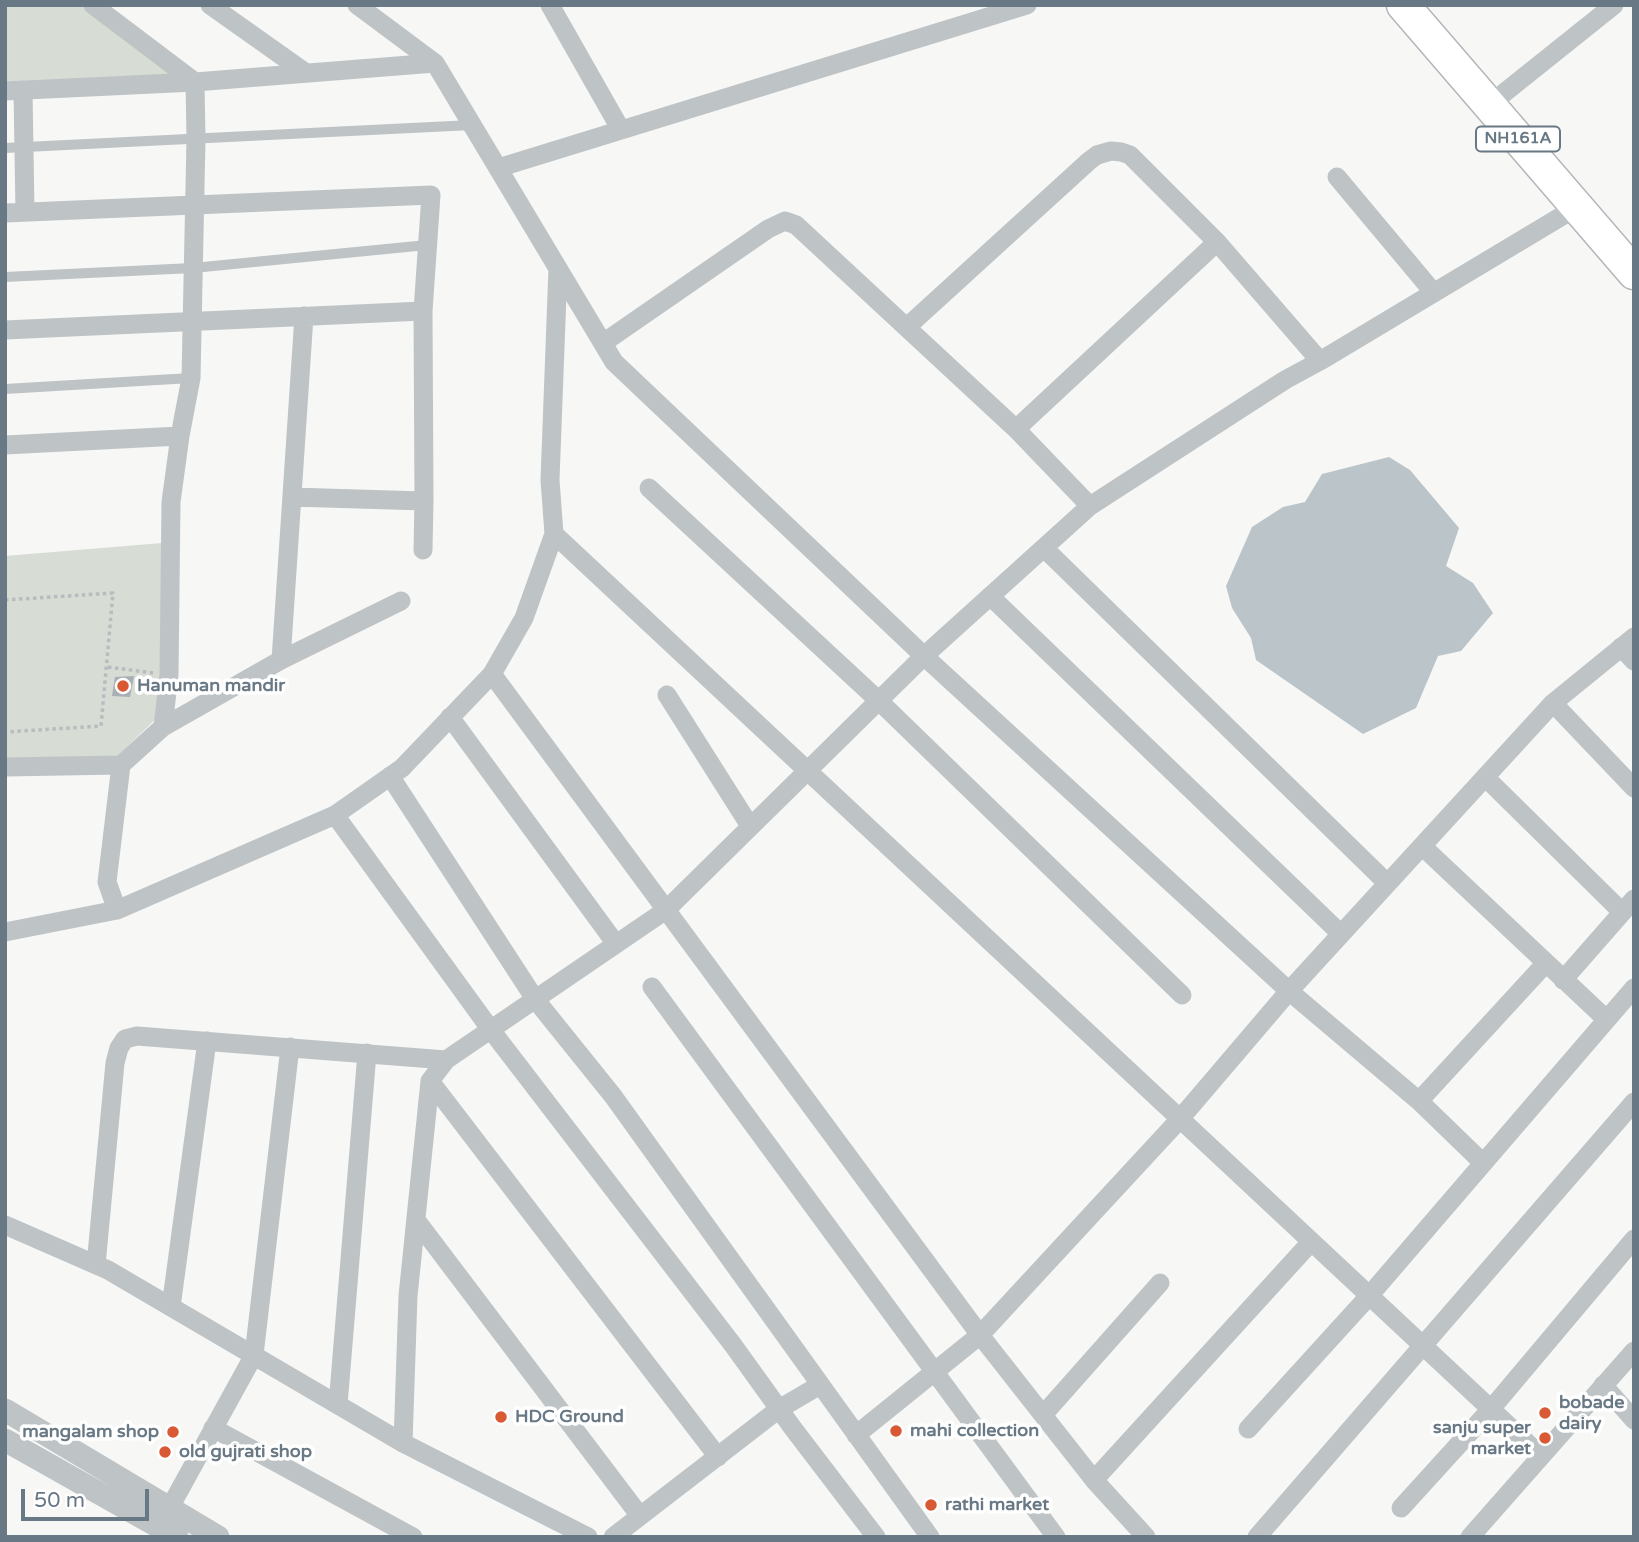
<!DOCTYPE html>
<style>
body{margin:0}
#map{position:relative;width:1639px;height:1542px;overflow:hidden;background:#f7f7f5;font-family:"Varela Round",sans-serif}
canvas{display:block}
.frame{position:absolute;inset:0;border:7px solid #687884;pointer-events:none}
.scale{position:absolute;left:21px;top:1489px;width:128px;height:32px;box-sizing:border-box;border:4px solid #687884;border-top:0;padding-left:9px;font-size:21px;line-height:24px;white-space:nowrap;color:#687884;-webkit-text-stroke:5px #fff;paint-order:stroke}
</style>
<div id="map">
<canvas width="1639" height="1542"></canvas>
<div class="frame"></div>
<div class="scale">50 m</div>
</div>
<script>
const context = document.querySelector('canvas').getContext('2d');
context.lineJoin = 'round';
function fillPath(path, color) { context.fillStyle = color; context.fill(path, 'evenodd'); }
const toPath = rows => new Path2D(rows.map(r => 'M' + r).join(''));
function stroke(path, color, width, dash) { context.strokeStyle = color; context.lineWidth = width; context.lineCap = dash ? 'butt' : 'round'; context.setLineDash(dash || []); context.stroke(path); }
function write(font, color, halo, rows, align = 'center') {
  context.font = font + ' "Varela Round",sans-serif'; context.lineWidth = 7; context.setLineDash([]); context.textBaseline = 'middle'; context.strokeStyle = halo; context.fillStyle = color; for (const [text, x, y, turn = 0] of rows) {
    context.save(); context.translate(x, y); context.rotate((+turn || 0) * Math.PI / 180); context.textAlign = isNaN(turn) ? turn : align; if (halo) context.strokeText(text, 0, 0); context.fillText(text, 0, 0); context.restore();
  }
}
fillPath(toPath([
 [5,5,82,5,168,71,174,79,5,85],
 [162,543,165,710,107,766,5,772,5,556]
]), '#d7dcd4');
fillPath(toPath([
 [1389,457,1410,470,1459,528,1446,566,1473,583,1493,613,1461,651,1438,656,1416,708,1363,734,1256,660,1251,638,1232,608,1226,586,1252,527,1283,507,1305,502,1322,474]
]), '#bac4c9');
fillPath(toPath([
 [134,676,130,697,112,696,115,677]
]), '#a8b0b5');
const trunk = toPath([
 [1403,5,1634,273]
]);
stroke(trunk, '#b2b6b9', 35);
stroke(toPath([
 [5,600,113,593,101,726,5,732],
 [108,667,153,673]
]), '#b9bcbe', 3.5, [3.5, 3.5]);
stroke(toPath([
 [5,148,472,125],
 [5,277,193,268,427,245],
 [5,389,191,378]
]), '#bec3c6', 10);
stroke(toPath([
 [93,5,195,82,196,139,191,378,180,436,171,502,169,675,163,727,121,765,107,882,117,910],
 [210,5,306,73],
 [357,5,435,63,614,362,924,656,1289,991,1419,1101,1482,1162],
 [550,5,621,130],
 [23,90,25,212],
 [5,91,195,82,435,63],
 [1489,105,1614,5],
 [498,168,1027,5],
 [1337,177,1434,293],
 [5,213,431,195,423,311,424,501,292,497],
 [908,326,1089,161,1097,155,1111,151,1121,152,1130,155,1217,242,1320,361],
 [5,330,423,311],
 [603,343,768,229,785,221,796,225,1016,429,1090,506],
 [1016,429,1217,242],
 [5,445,180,436],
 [649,488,878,700,1182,995],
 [554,534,1540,1455],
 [1044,548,1387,883],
 [423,550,424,501],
 [990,596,1341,934],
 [1621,647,1634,661],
 [281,660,304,316],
 [492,674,980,1335,1094,1480,1146,1537],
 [667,695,750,826],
 [1553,703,1634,788],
 [450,717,616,944],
 [163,727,281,660,401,601],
 [5,767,121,765],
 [390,776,535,999,613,1096,930,1537],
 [1485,777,1622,912],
 [335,815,491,1030,733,1345,792,1427,876,1537],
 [1422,846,1606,1019],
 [5,932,117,910,335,815,402,768,492,674,524,618,554,534,550,480,558,268],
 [1563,980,1634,899],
 [652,987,1056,1537],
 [430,1081,718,1457],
 [1419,1101,1545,964],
 [416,1220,640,1516],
 [5,1225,108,1270,403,1443,588,1537],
 [96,1265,115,1063,119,1048,125,1039,137,1036,446,1060],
 [171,1307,207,1041],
 [1603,1385,1634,1420],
 [338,1405,367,1053],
 [1043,1415,1160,1283],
 [213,1428,413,1537],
 [1248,1429,1369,1296,1634,988],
 [856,1435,980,1335,1179,1120,1289,991,1553,703,1634,637],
 [403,1443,408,1296,430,1081,446,1060,666,910,924,656,1090,506,1285,380,1320,361,1577,207],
 [1094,1480,1311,1242],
 [1401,1508,1491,1409,1634,1239],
 [163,1520,254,1355,290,1047],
 [613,1537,779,1409,820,1385],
 [1257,1537,1634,1102],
 [1470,1537,1634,1351]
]), '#bec3c6', 19);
stroke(toPath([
 [5,1410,218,1537],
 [5,1440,177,1537]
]), '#bec3c6', 23);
stroke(trunk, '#fff', 32);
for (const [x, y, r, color] of [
 [123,686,7,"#d95934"],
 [1545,1413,7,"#d95934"],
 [501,1417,7,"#d95934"],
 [896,1431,7,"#d95934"],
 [173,1432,7,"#d95934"],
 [1545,1438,7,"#d95934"],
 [165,1452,7,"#d95934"],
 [931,1505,7,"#d95934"]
]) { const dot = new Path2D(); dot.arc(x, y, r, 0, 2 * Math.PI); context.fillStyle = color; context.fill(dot); stroke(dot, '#fff', 2.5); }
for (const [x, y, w] of [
 [1518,139,84]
]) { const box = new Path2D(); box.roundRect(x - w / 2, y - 12.5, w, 25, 5); context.fillStyle = '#fff'; context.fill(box); stroke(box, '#687884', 2); }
write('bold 16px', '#687884', null, [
 ["NH161A",1518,139]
]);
write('bold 18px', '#687884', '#fff', [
 ["Hanuman mandir",137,686],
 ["bobade",1559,1403],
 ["dairy",1559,1424],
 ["HDC Ground",515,1417],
 ["sanju super",1531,1428,"right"],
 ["market",1531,1449,"right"],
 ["mahi collection",910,1431],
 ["mangalam shop",159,1432,"right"],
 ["old gujrati shop",179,1452],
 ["rathi market",945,1505]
], 'left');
</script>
